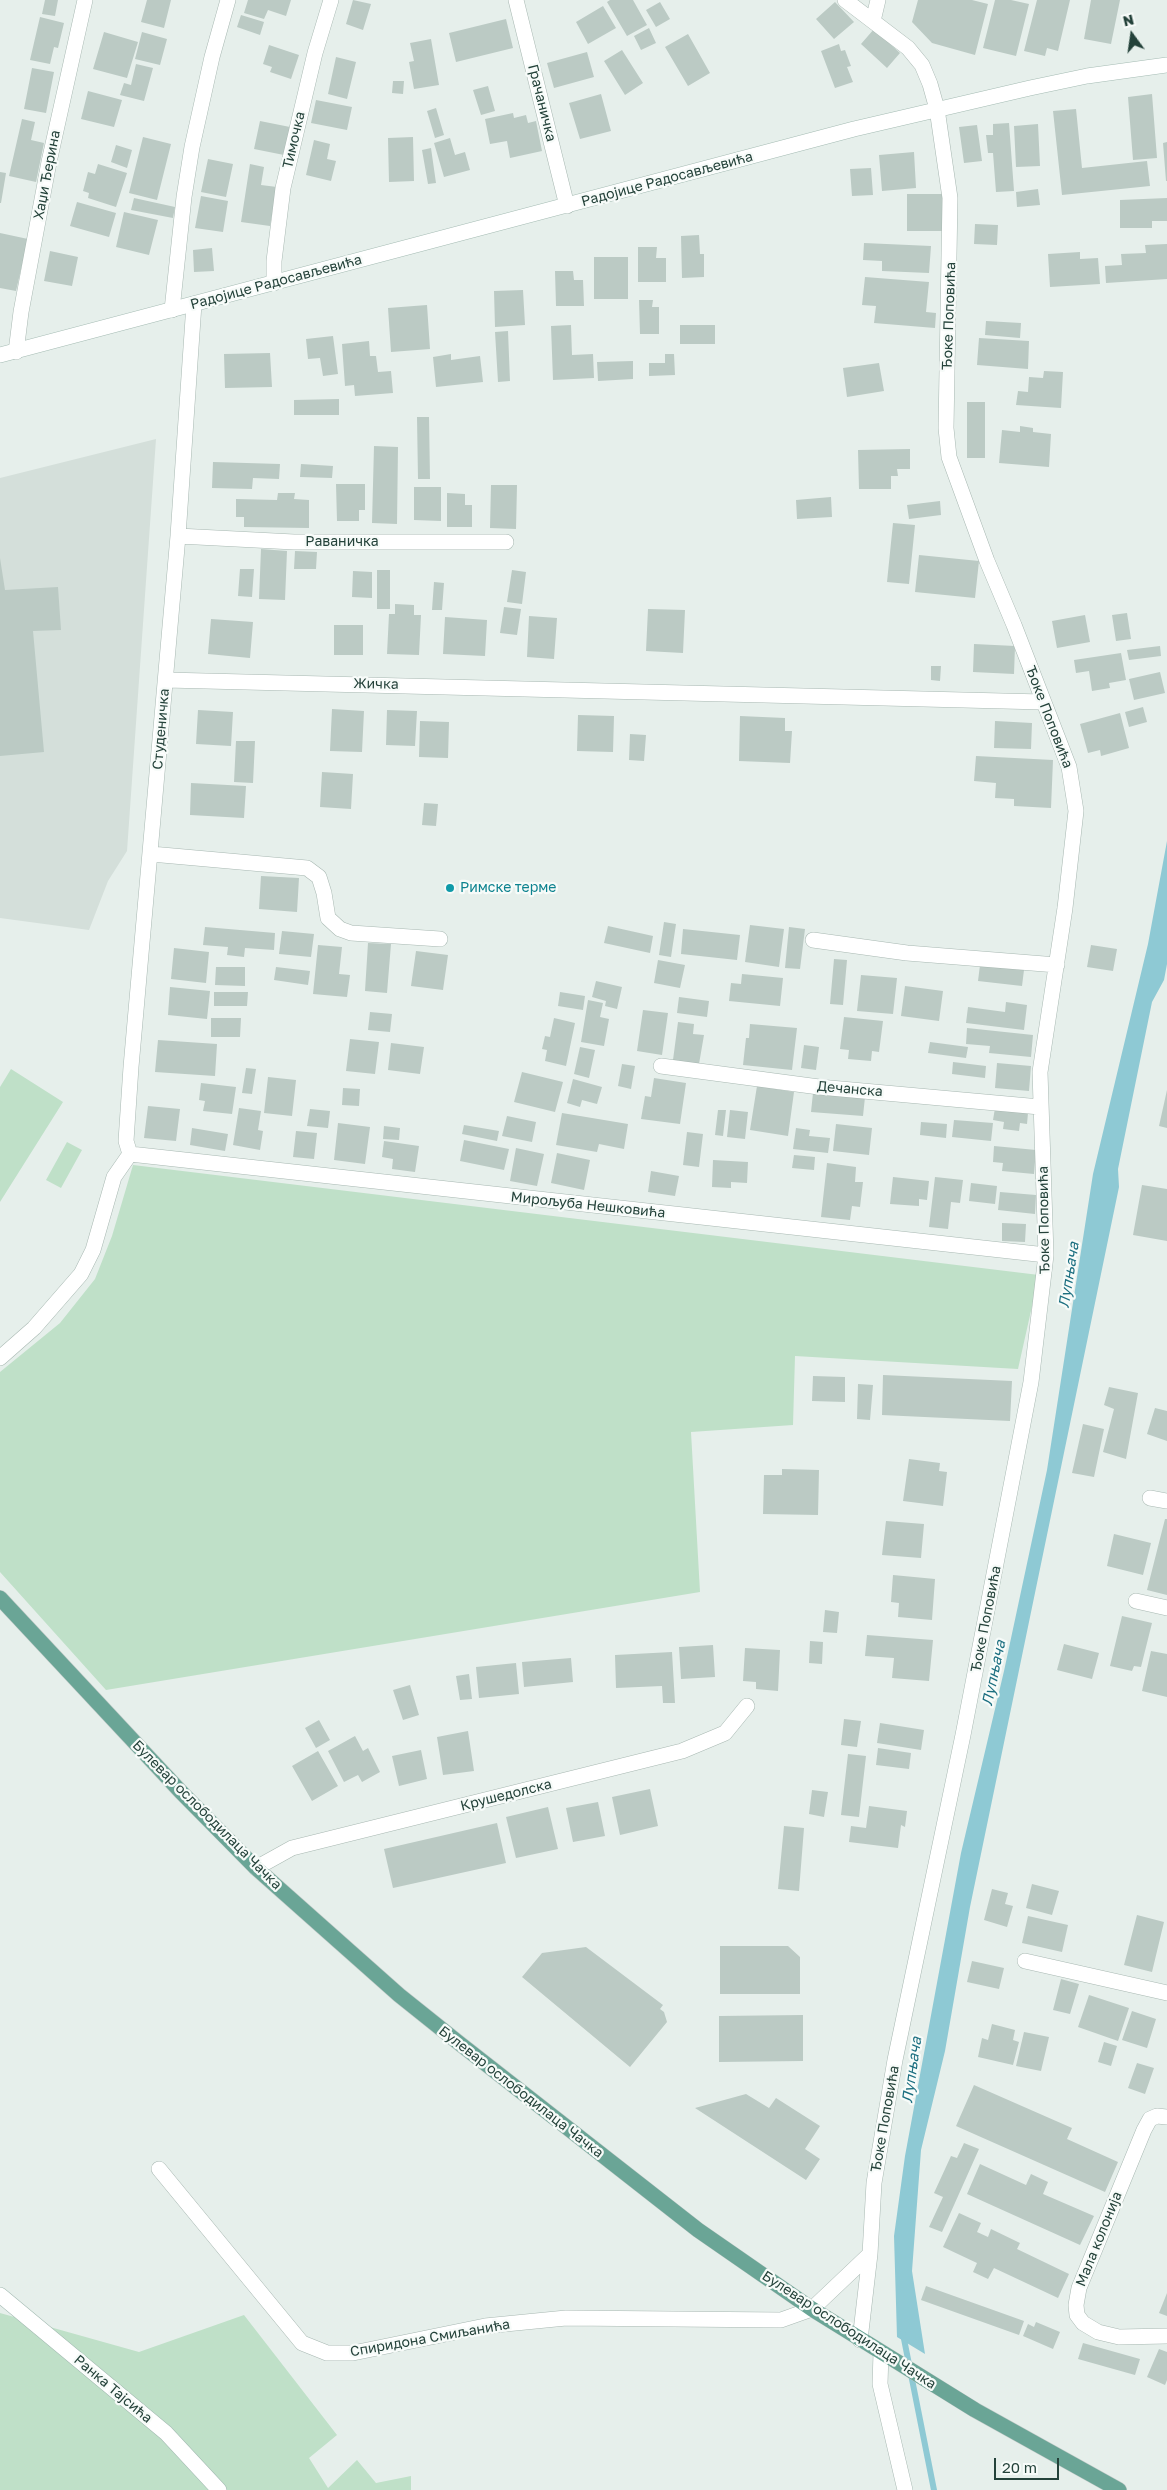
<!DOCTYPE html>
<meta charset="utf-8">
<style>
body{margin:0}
#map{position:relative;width:1167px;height:2490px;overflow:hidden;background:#e6efeb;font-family:"Golos Text",sans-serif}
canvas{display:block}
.north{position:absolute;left:1107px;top:10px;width:50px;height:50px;-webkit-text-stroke:4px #f7fbf9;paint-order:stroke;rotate:346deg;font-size:14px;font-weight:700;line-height:20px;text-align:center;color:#24423a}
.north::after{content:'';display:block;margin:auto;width:18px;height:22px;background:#24423a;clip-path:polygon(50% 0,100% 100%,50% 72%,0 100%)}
.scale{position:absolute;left:994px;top:2458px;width:65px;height:22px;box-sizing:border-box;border:2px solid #24423a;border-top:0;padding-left:6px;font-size:15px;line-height:18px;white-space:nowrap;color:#24423a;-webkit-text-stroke:4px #f7fbf9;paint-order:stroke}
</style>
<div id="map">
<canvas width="1167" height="2490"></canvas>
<div class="north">N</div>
<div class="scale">20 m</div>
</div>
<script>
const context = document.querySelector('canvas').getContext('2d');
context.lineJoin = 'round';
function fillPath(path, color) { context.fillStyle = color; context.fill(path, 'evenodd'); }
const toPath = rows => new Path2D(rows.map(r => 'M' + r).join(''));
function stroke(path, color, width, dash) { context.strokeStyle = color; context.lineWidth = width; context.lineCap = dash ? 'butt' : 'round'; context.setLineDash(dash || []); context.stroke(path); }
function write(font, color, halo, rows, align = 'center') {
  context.font = font + ' "Golos Text",sans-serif'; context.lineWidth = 4.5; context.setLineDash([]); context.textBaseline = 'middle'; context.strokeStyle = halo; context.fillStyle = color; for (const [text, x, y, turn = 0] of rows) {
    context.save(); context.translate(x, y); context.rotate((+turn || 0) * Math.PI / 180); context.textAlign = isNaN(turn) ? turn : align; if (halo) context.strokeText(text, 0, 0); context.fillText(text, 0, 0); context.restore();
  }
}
fillPath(toPath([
 [156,439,127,851,108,881,89,930,0,918,0,478]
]), '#d4dfda');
fillPath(toPath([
 [11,1069,63,1102,0,1202,0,1087],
 [67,1142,82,1150,61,1188,46,1180],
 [133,1165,1039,1275,1018,1369,795,1356,793,1425,691,1432,700,1592,106,1690,0,1572,0,1372,60,1323,95,1279,112,1236],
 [0,2313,139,2352,244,2315,337,2435,309,2458,328,2488,357,2460,376,2483,411,2476,411,2490,0,2490]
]), '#bfe0c8');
fillPath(toPath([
 [1167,841,1167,964,1164,980,1152,1002,1118,1169,1119,1187,970,1907,945,2051,921,2150,912,2271,925,2354,897,2337,894,2236,905,2156,961,1853,1004,1671,1047,1470,1093,1174,1148,944]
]), '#8ec9d4');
stroke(toPath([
 [903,2334,934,2490]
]), '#8ec9d4', 6);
fillPath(toPath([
 [45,0,58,0,55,16,42,14],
 [147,0,171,0,164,28,141,22],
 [248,0,291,0,286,16,268,10,264,19,244,13],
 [353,0,371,4,363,30,346,24],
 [610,0,633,0,647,25,627,36,607,2],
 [918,0,972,0,988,4,975,55,932,43,912,22],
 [995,0,1011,0,1029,4,1016,56,983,48],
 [1037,0,1070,0,1058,51,1047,48,1045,56,1024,51],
 [1091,0,1120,0,1111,44,1084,39],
 [660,2,670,19,656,27,646,10],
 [835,2,854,22,834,39,816,19],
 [603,6,616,28,588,44,576,22],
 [241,15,264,22,260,35,237,27],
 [40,17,64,23,58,48,54,47,50,64,30,60],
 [506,19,513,48,456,62,449,33],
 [649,28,656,43,641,50,634,36],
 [874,29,900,53,887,68,861,44],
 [104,32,138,42,127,78,93,69],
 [142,32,167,39,160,65,135,59],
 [688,34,710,73,688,86,665,47],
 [431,39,439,85,414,89,409,62,414,61,410,43],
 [839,44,841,51,845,50,851,66,847,67,853,82,835,88,821,51],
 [269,45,299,55,291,79,270,72,272,67,263,64],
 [622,50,643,83,625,95,604,61],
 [587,52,594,77,554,88,547,63],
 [336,57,356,62,347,99,328,94],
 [136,64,153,68,144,101,120,95,124,83,131,85],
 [32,68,54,72,46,113,24,109],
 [393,81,404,81,403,94,392,93],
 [488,86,495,111,481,115,473,90],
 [88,91,122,100,114,127,81,119],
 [601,94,611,131,580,139,569,103],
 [1152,94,1157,158,1133,160,1128,97],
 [316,100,352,107,347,130,311,123],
 [436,108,444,135,435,138,427,111],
 [1076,109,1082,168,1147,161,1150,186,1062,195,1053,111],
 [513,113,514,118,526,115,528,123,536,121,542,151,510,158,507,141,490,144,485,119],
 [22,119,35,122,31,140,44,143,36,182,9,176],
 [260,121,290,127,284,155,254,149],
 [1009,123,1014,191,996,192,993,153,988,153,986,135,993,135,993,124],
 [1038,124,1040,166,1016,167,1014,126],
 [977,125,982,161,964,163,959,127],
 [143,137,171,144,157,200,129,193],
 [413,137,414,181,389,182,388,138],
 [450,138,455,155,465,152,470,170,444,177,434,143],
 [314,140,330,144,327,159,336,161,331,181,306,175],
 [1167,142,1167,181,1166,181,1163,143],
 [116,145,132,150,127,168,111,162],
 [431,148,436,183,428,184,422,150],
 [914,152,916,188,882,191,879,155],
 [208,159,233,164,226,197,201,192],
 [98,164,127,173,116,207,88,198,89,193,83,191,88,172,95,174],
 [250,164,264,167,261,185,277,187,270,226,241,222],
 [871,168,873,195,852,196,850,169],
 [0,172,6,173,1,203,0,203],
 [1038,189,1040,205,1017,207,1016,192],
 [907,194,943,194,943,231,907,231],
 [201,196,228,201,223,232,195,228],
 [134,198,175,207,173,218,131,210],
 [1167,198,1167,221,1152,221,1152,228,1120,228,1120,200],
 [77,202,116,213,109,237,70,226],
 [124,212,158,220,149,255,116,247],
 [975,224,998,225,997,245,974,244],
 [0,233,28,239,16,291,0,288],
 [699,235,700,254,704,254,704,277,682,278,681,236],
 [864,243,931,246,929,273,882,271,882,261,863,260],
 [1167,244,1167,279,1106,283,1105,266,1122,265,1121,254,1146,253,1145,245],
 [638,247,657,247,656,258,666,258,666,282,638,282],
 [212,248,214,271,194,272,193,250],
 [50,251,78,257,72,286,44,281],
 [1080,252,1080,259,1098,258,1100,284,1050,287,1048,254],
 [594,257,628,257,628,299,594,299],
 [555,271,573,271,574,280,583,280,584,306,556,306],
 [865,277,929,282,926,312,936,313,935,328,874,323,876,306,862,305],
 [523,290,525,325,495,327,494,291],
 [639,300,653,300,652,307,659,307,659,334,640,334],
 [427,305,430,349,391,352,388,308],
 [986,321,1021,323,1020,338,985,335],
 [571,325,572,355,593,354,594,378,553,380,551,326],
 [680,325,715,325,715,344,680,344],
 [508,331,510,381,498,382,495,332],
 [333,336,338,374,323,376,320,358,308,359,306,339],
 [979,338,1029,341,1028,369,977,365],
 [369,341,370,356,376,356,378,372,391,371,393,393,355,396,354,385,345,386,342,344],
 [270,353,272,387,225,388,224,354],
 [451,354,451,360,480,356,483,382,436,387,433,357],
 [665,354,674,354,675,375,649,376,649,363,665,363],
 [633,361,633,379,598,381,597,362],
 [879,363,884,391,847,397,843,368],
 [1044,371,1063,372,1061,408,1016,405,1018,391,1028,392,1029,377,1043,378],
 [339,399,339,415,294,415,294,400],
 [967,402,985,402,985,458,967,458],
 [417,417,429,417,430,479,418,479],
 [1020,426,1033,428,1033,432,1051,434,1049,467,999,463,1002,430,1020,432],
 [374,446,398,447,397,524,372,523],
 [910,449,910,469,897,469,898,476,891,476,891,489,859,489,858,450],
 [213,462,280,464,279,479,253,478,252,489,212,488],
 [301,464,333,466,332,478,300,477],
 [336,484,365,484,365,510,359,510,359,521,337,521],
 [491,485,517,485,516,529,490,528],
 [414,487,441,487,441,521,414,520],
 [278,493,295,493,294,499,309,500,309,528,244,527,244,517,236,517,236,499,277,500],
 [447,493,465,494,465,505,472,505,472,527,447,527],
 [831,497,832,517,797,519,796,500],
 [940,501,941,515,909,519,907,505],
 [893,523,915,525,909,584,887,582],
 [261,549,287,551,285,600,259,599],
 [295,551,317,552,316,569,294,569],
 [919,555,979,561,975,598,915,592],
 [0,558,5,590,58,587,61,630,33,631,44,752,0,756],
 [240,569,254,569,252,597,238,596],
 [377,570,390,570,390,609,377,609],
 [512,570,526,572,522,604,507,602],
 [353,571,372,572,372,598,352,597],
 [434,582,444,583,442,610,432,610],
 [395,604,414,605,414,615,421,615,419,655,387,654,389,614,395,614],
 [504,607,521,609,517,635,500,633],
 [648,609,685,610,683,653,646,651],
 [1127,613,1131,639,1116,641,1112,615],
 [1085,615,1090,642,1057,648,1052,621],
 [529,616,557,618,554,659,527,657],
 [445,617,487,620,485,656,443,654],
 [211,619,253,622,250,658,208,654],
 [334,625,363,625,363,655,334,655],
 [974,644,1015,646,1014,674,973,672],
 [1160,646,1161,656,1129,660,1127,650],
 [1121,653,1126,680,1109,683,1110,688,1092,691,1089,671,1076,673,1074,660],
 [931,666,941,666,940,681,931,680],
 [1160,672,1165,693,1134,700,1129,679],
 [1143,707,1147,722,1129,727,1125,712],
 [332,709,364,711,362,752,330,751],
 [198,710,233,712,231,746,196,744],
 [387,710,417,711,415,746,386,745],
 [1120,713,1129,748,1101,756,1100,750,1088,753,1080,724],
 [578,715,614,716,613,752,577,751],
 [740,716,785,718,785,731,792,731,790,763,739,761],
 [420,721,449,722,448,758,419,757],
 [995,721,1032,723,1031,749,994,748],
 [630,734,646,735,644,761,629,760],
 [236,741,255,741,253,783,234,782],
 [976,756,1053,760,1051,808,1014,806,1014,799,995,798,996,783,974,781],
 [322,772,353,774,351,809,320,807],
 [191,783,246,786,244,818,190,815],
 [424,803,438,804,436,826,422,825],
 [261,876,299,878,297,912,259,909],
 [664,922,676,924,671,957,659,955],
 [750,925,784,929,779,967,745,962],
 [608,926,653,936,650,953,604,943],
 [205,927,275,933,274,950,245,948,244,957,227,955,228,947,203,945],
 [789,927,805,929,800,969,785,968],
 [683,929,740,935,737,960,681,954],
 [282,931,314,934,311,957,279,954],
 [368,943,391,944,387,993,365,991],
 [318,945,342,947,339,974,350,975,347,997,313,994],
 [1091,945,1117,949,1113,971,1087,967],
 [174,948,209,952,206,983,171,979],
 [416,951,448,955,443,990,411,986],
 [834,959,847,960,843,1005,830,1004],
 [658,960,685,965,680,988,654,983],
 [980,965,1024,970,1022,986,978,981],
 [216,967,245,967,245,986,215,985],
 [276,967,310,971,308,985,274,980],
 [742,974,783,978,780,1006,729,1001,731,983,741,984],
 [861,975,897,978,893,1014,857,1011],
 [596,981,622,987,617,1009,605,1006,606,1001,592,997],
 [905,986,943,991,939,1021,901,1016],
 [170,987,210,991,207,1019,168,1015],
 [214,992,248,992,247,1006,214,1006],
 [560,992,585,996,583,1010,558,1006],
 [679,997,709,1001,707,1017,677,1013],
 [588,1000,603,1003,600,1017,609,1019,604,1046,581,1042],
 [1006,1002,1027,1005,1024,1030,966,1023,968,1007,1005,1012],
 [643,1010,668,1013,662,1055,637,1051],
 [370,1012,392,1014,390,1032,368,1030],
 [844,1017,883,1021,879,1052,872,1051,871,1061,848,1059,849,1050,840,1049],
 [211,1018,241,1018,240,1037,211,1037],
 [554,1018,575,1023,566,1066,545,1061,547,1050,542,1049,545,1036,550,1037],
 [678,1022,694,1024,693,1034,704,1035,699,1064,673,1060],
 [750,1024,797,1028,792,1070,743,1065,746,1038,749,1038],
 [967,1028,1033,1035,1031,1057,989,1053,990,1046,966,1044],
 [350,1039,379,1042,375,1074,346,1071],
 [158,1040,217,1044,215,1076,155,1072],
 [930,1042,968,1047,966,1058,928,1053],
 [391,1043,424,1047,420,1074,388,1070],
 [804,1045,819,1047,816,1070,801,1068],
 [580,1047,595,1050,589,1078,574,1074],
 [953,1062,986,1066,985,1078,952,1074],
 [997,1063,1031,1066,1029,1091,995,1088],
 [622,1064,635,1066,631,1089,618,1086],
 [246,1068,256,1069,252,1094,242,1093],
 [522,1072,563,1082,555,1112,514,1102],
 [268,1077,296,1080,292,1116,264,1113],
 [654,1078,686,1083,680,1124,641,1119,645,1096,651,1097],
 [573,1079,602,1087,597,1104,582,1100,580,1107,567,1103],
 [201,1083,236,1087,232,1114,203,1111,205,1101,199,1100],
 [757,1086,794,1092,788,1136,750,1130],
 [343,1088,360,1089,359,1106,342,1105],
 [1167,1090,1167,1128,1159,1126],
 [813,1093,865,1097,863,1116,811,1112],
 [148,1106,180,1109,176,1141,144,1138],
 [239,1108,261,1111,258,1130,263,1131,260,1150,233,1145],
 [995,1108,1028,1113,1027,1124,1020,1123,1019,1131,1003,1129,1004,1122,993,1120],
 [310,1109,330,1111,328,1128,307,1126],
 [718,1110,726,1110,723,1136,715,1135],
 [730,1110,748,1112,745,1139,727,1137],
 [562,1113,628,1124,624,1149,599,1144,597,1152,556,1145],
 [507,1116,536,1122,532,1142,502,1136],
 [954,1120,993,1123,991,1141,952,1137],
 [921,1122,947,1124,946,1138,920,1135],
 [338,1123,370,1127,365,1164,334,1160],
 [836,1124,872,1128,869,1155,833,1151],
 [464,1125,499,1131,497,1141,462,1134],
 [384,1126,400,1128,399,1140,383,1139],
 [192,1128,228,1134,225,1151,190,1145],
 [796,1128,810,1130,809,1136,830,1138,828,1153,793,1149],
 [296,1131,317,1133,314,1159,293,1157],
 [687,1132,703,1134,699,1167,683,1165],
 [464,1140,509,1149,504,1170,460,1161],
 [384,1141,419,1146,415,1172,392,1169,393,1159,382,1157],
 [994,1146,1036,1150,1034,1174,1002,1171,1003,1163,993,1162],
 [516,1148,544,1154,537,1186,510,1181],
 [557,1153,590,1160,584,1190,551,1183],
 [794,1155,815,1157,814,1170,792,1168],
 [713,1160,748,1162,747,1183,731,1182,731,1188,712,1187],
 [827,1163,856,1167,855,1182,863,1182,860,1207,852,1206,850,1220,821,1217],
 [651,1171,679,1176,675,1196,648,1192],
 [893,1177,929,1181,927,1200,919,1199,919,1206,890,1204],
 [935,1177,963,1180,960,1203,951,1202,948,1229,929,1227],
 [971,1183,997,1186,995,1204,969,1201],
 [1142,1185,1167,1189,1167,1241,1133,1235],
 [1000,1192,1036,1195,1035,1214,998,1210],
 [1002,1223,1026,1224,1025,1242,1002,1241],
 [883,1375,1012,1381,1010,1421,882,1415],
 [813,1376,845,1377,845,1402,812,1401],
 [858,1384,873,1385,870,1420,857,1419],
 [1109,1387,1138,1393,1126,1459,1103,1452,1114,1409,1104,1405],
 [1155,1408,1167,1411,1167,1441,1147,1434],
 [1083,1424,1104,1429,1094,1477,1072,1473],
 [909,1459,940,1463,939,1471,947,1472,943,1506,903,1501],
 [782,1469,819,1470,818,1515,763,1514,764,1475,782,1475],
 [1165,1519,1167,1519,1167,1595,1147,1590],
 [886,1521,924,1524,921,1558,882,1555],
 [1114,1534,1151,1543,1143,1575,1107,1566],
 [893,1575,935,1579,932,1620,898,1617,899,1603,891,1602],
 [825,1610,839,1612,837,1633,823,1632],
 [1122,1616,1152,1623,1141,1667,1134,1666,1132,1671,1110,1666],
 [867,1635,933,1640,929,1681,892,1678,894,1658,865,1656],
 [810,1641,823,1642,822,1664,809,1663],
 [1064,1644,1099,1653,1092,1679,1057,1670],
 [713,1645,715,1677,681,1679,679,1647],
 [745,1648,780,1650,778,1691,756,1689,756,1682,743,1681],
 [1151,1651,1167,1654,1167,1697,1142,1691],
 [672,1652,675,1703,663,1703,662,1686,616,1688,615,1655],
 [571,1658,573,1682,524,1687,522,1662],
 [516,1663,519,1694,479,1698,476,1667],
 [469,1674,472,1699,460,1700,456,1676],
 [410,1685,419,1715,403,1720,393,1690],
 [844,1719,861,1721,857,1747,841,1745],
 [319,1720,330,1740,316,1748,305,1728],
 [880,1723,924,1730,921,1750,877,1743],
 [468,1731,474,1771,443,1775,437,1737],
 [355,1736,363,1751,368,1748,380,1772,362,1782,358,1775,344,1782,328,1751],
 [878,1748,911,1753,909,1769,876,1765],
 [421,1750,427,1779,399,1786,392,1756],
 [318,1751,338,1786,312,1801,292,1766],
 [848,1754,866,1756,859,1817,841,1815],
 [650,1789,658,1826,620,1835,612,1797],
 [812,1790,828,1792,824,1817,809,1814],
 [598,1802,605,1836,573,1842,566,1808],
 [869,1806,907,1811,905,1827,901,1825,898,1848,849,1842,851,1826,866,1828],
 [548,1807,558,1849,516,1858,506,1817],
 [497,1823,506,1863,393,1888,384,1849],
 [784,1826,804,1828,799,1891,778,1889],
 [1032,1884,1059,1891,1052,1915,1026,1908],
 [992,1889,1008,1893,1005,1904,1013,1906,1007,1927,984,1920],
 [1137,1915,1164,1922,1152,1972,1124,1965],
 [1028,1916,1068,1925,1062,1952,1022,1943],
 [720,1946,788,1946,800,1957,800,1994,720,1994],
 [586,1947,663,2005,660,2009,664,2012,667,2022,630,2067,522,1977,542,1953],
 [972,1961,1004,1968,999,1989,967,1982],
 [1061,1979,1079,1984,1070,2014,1053,2010],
 [1089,1995,1129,2008,1118,2041,1078,2027],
 [1132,2011,1156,2019,1147,2048,1122,2040],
 [803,2015,803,2061,719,2062,719,2016],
 [992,2024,1015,2030,1013,2040,1019,2042,1013,2065,978,2057,982,2038,988,2040],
 [1024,2032,1049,2037,1041,2071,1016,2066],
 [1104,2042,1117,2046,1111,2066,1098,2062],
 [1137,2063,1154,2068,1145,2094,1128,2088],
 [974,2085,1072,2128,1067,2139,1118,2162,1105,2192,956,2126],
 [746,2094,769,2108,776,2098,820,2126,805,2149,820,2159,806,2180,695,2108],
 [964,2143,979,2149,942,2232,929,2227,943,2197,934,2193,951,2156,957,2158],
 [980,2164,1026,2185,1031,2174,1048,2182,1043,2194,1094,2216,1080,2245,967,2194],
 [959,2213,981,2223,977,2232,988,2237,991,2229,1020,2243,1017,2249,1069,2274,1058,2298,994,2268,988,2279,973,2272,977,2263,943,2247],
 [926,2286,1024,2321,1019,2335,921,2300],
 [1167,2293,1167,2316,1159,2313],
 [1036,2322,1060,2332,1053,2349,1023,2336,1028,2324,1034,2327],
 [1083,2343,1140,2359,1135,2375,1078,2359],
 [1159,2349,1167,2352,1167,2380,1165,2385,1147,2377]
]), '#bbcac4');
const street = toPath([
 [516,0,567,206],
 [845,0,908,48,922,65,930,84,937,109,950,198,946,428,949,457,987,561,1014,625,1069,767,1076,811,1065,908,1040,1072,1046,1255,1031,1382,963,1735,895,2060,874,2183,870,2254,860,2340],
 [873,21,878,0],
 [274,283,274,261,283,188,315,53,331,0],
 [172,310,184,197,192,147,212,57,228,0],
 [16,352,21,312,49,162,85,0],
 [178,536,294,542,506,542],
 [166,680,1043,702],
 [151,854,307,868,319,877,324,893,328,918,340,929,351,933,440,939],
 [813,940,907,953,1057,965],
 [661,1066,819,1087,1040,1107],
 [130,1154,1046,1255],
 [130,1154,126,1141,131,1067,178,536,194,304],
 [0,1358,34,1328,81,1274,93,1250,114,1177,130,1154],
 [1150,1498,1167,1501],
 [1136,1601,1167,1608],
 [256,1868,292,1848,682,1751,725,1733,747,1706],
 [1025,1961,1167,1993],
 [1167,2117,1157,2116,1150,2119,1144,2130,1079,2288,1076,2305,1077,2315,1083,2323,1098,2332,1119,2337,1167,2336],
 [159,2169,302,2343,327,2353,353,2353,485,2326,566,2318,781,2320,812,2309,870,2254],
 [881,2353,880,2384,905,2490]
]);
const secondary = toPath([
 [0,355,854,129,1030,88,1087,76,1167,65],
 [0,2295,166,2433,219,2490]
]);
const primary = toPath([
 [0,1598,181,1792,256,1868,399,1995,459,2043,698,2230,812,2309,975,2410,1119,2490]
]);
stroke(street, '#a8b8b2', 16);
stroke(secondary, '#a4bbb3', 16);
stroke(primary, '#c2cac8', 16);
stroke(street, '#fff', 15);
stroke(secondary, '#fff', 15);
stroke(primary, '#6aa596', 15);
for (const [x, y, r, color] of [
 [450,888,5,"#0f9aa8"]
]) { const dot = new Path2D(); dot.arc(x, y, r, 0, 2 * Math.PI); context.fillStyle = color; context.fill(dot); stroke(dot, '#f7fbf9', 2); }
write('14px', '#24423a', '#f7fbf9', [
 ["Грачаничка",542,103,76],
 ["Тимочка",294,140,-77],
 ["Хаџи Ђерина",47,175,-79],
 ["Радојице Радосављевића",667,179,-15],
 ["Радојице Радосављевића",276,282,-15],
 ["Ђоке Поповића",949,316,-88],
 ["Раваничка",342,542],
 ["Жичка",376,684,1],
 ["Ђоке Поповића",1049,717,69],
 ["Студеничка",161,729,-85],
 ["Дечанска",850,1089,5],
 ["Мирољуба Нешковића",588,1205,6],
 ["Ђоке Поповића",1044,1220,-91],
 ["Ђоке Поповића",986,1619,-79],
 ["Крушедолска",506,1795,-14],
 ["Булевар ослободилаца Чачка",207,1815,45],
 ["Булевар ослободилаца Чачка",521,2092,38],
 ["Ђоке Поповића",885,2119,-80],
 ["Мала колонија",1099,2239,-68],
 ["Булевар ослободилаца Чачка",849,2330,33],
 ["Спиридона Смиљанића",430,2338,-10],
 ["Ранка Тајсића",113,2389,40]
]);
write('14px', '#0d838f', '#f7fbf9', [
 ["Римске терме",460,888]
], 'left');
write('italic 15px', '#1c6f80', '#f7fbf9', [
 ["Лупњача",1069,1275,-81],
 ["Лупњача",994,1673,-78],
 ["Лупњача",912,2070,-82]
]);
</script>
